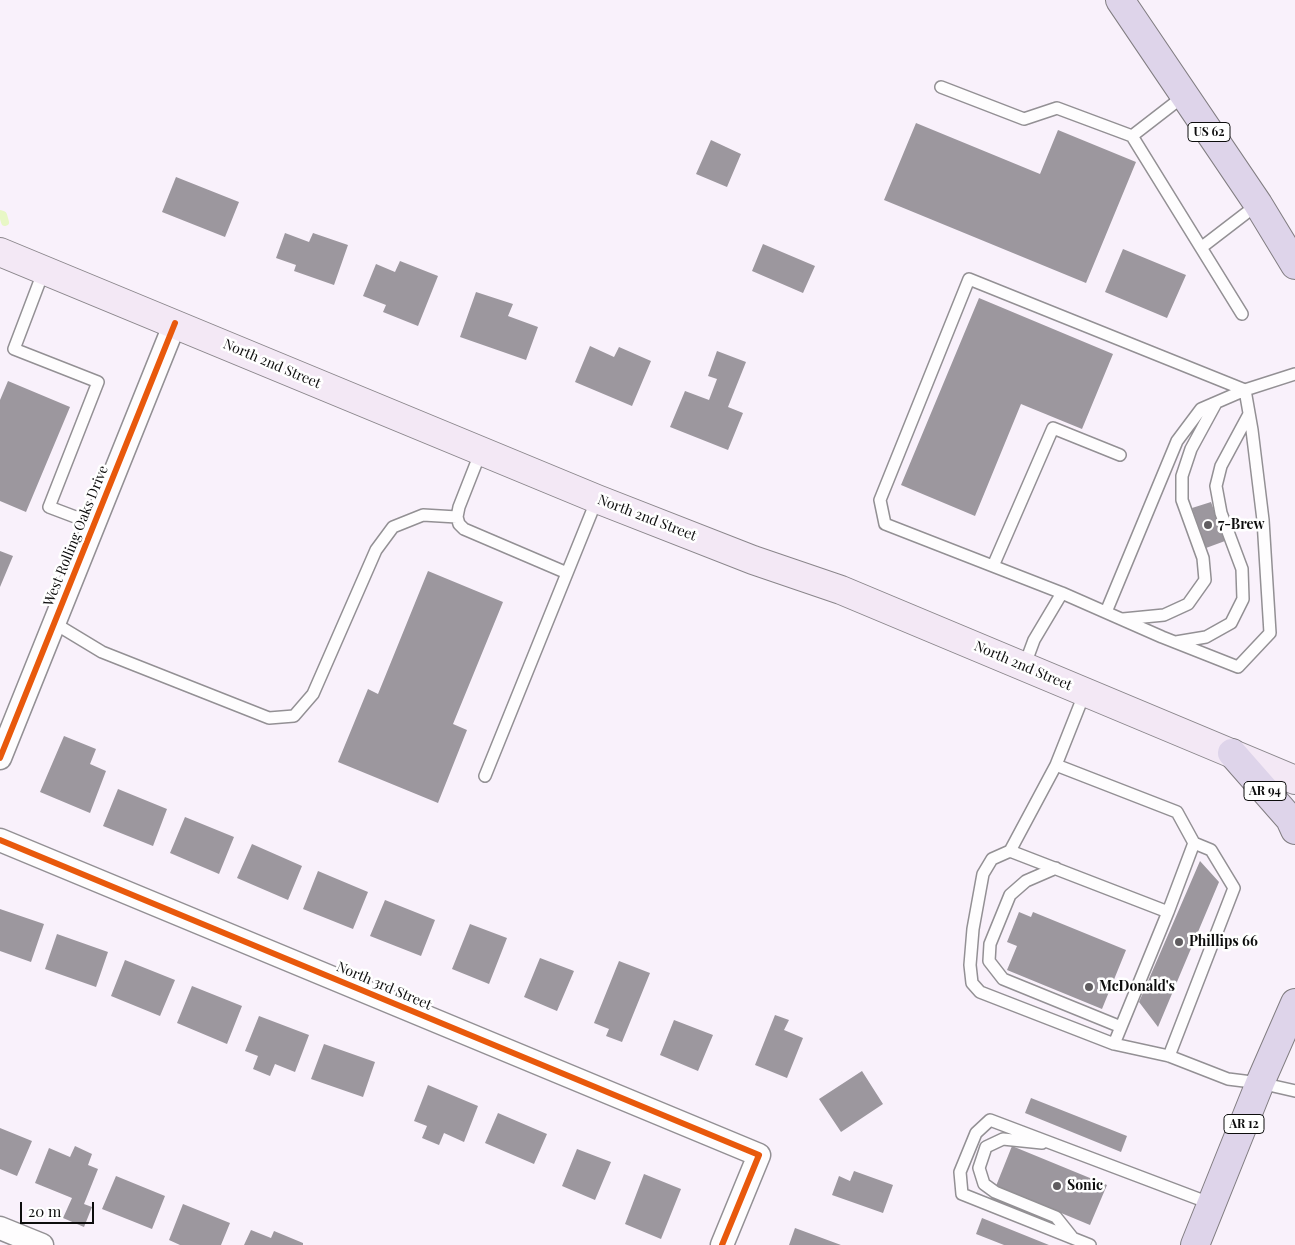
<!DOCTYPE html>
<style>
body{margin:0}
#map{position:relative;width:1295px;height:1245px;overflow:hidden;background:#f9f1fb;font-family:"Playfair Display",serif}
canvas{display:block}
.scale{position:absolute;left:20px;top:1202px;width:74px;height:22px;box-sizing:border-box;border:2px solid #0d0d0d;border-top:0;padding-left:6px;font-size:15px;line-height:18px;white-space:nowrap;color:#0d0d0d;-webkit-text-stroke:4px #fff;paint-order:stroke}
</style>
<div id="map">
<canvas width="1295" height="1245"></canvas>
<div class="scale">20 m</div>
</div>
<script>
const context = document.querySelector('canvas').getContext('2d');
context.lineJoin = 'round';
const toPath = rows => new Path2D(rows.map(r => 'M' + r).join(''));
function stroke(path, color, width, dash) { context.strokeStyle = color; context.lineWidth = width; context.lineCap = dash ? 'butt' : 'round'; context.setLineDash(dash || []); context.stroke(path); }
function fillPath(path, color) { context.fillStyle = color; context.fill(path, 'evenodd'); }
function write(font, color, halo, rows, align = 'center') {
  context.font = font + ' "Playfair Display",serif'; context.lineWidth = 5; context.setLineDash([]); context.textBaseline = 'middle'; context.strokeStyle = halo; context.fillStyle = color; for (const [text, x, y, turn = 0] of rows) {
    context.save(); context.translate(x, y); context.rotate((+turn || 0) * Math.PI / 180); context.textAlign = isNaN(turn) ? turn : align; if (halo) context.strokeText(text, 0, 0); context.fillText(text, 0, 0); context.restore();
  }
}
stroke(toPath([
 [0,214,3,215,5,222]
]), '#e8f7c6', 8);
fillPath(toPath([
 [916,123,1040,174,1058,130,1136,162,1086,283,884,200],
 [711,140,741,154,727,187,696,174],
 [176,177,239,202,225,237,162,212],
 [285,233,309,242,313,233,348,245,334,285,294,271,296,265,276,258],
 [763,244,815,266,803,293,752,271],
 [1123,249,1186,275,1167,318,1105,292],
 [400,261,438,276,418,326,383,312,386,305,363,296,376,264,395,272],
 [476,292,513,304,508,316,538,327,526,360,460,337],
 [979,298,1113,354,1082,429,1021,404,975,516,901,485],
 [590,346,614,357,619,347,651,361,632,406,575,382],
 [717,351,746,362,728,407,743,413,728,450,670,427,685,391,709,400,717,379,708,376],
 [8,381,70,407,26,512,0,501,0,400],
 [1211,502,1225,541,1206,548,1192,508],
 [0,551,13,556,0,587],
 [428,571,503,602,453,724,467,730,438,803,338,762,368,689,378,694],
 [64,736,96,749,90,764,106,771,90,813,40,792],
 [118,789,167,809,153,846,103,826],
 [185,817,234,837,219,874,170,853],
 [252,844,302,866,288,900,237,878],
 [1200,861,1219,882,1158,1027,1139,1002],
 [318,871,368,892,353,929,303,909],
 [385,900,435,920,421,956,370,936],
 [0,909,44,924,31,962,0,951],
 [1019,912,1031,917,1033,912,1126,950,1102,1009,1007,970,1017,946,1007,942],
 [470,924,507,938,489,984,452,969],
 [57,934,108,952,96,987,45,969],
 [540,958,574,971,557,1011,524,997],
 [125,960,175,980,160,1016,111,996],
 [619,961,650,973,622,1042,606,1036,609,1029,594,1023],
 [192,986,242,1006,227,1044,177,1023],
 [775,1015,789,1020,784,1030,803,1038,787,1078,755,1065],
 [259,1016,309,1035,295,1072,275,1064,270,1076,253,1069,258,1056,245,1051],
 [674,1020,713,1035,698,1071,660,1055],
 [324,1044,375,1062,363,1097,311,1079],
 [862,1071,883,1104,841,1132,819,1099],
 [428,1085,478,1106,464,1142,444,1133,439,1145,422,1138,427,1126,414,1121],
 [1031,1098,1127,1136,1121,1152,1025,1113],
 [498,1113,547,1134,534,1164,485,1143],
 [0,1128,32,1141,17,1176,0,1169],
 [75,1146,92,1154,88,1165,98,1169,84,1204,92,1207,84,1227,63,1218,72,1198,35,1183,49,1148,70,1157],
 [1012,1146,1107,1185,1090,1225,996,1186],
 [577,1149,611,1162,595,1200,562,1186],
 [854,1171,893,1185,883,1213,832,1195,839,1176,850,1181],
 [644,1174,681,1189,661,1239,625,1224],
 [116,1176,165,1196,152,1229,102,1209],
 [183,1204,230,1223,221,1245,180,1245,169,1240],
 [982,1218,1049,1245,1004,1245,976,1234],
 [795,1228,841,1245,789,1245],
 [251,1230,271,1238,274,1231,303,1243,303,1245,244,1245]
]), '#9c979e');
const lane = toPath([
 [941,87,1024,119,1057,108,1132,136,1242,314],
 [1132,136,1185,95],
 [1202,247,1258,204],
 [44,270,14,349,98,382,49,507,94,524],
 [481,451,459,507,457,517,459,524,464,529,567,573],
 [993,566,1053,428,1120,455],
 [1106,612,1177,441,1201,409,1245,390,1295,374],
 [1123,619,1164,615,1188,604,1205,580,1203,558,1182,500,1182,476,1191,449,1216,403],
 [54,623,102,652,269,718,294,716,313,694,376,550,393,527,423,515,457,517],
 [1176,642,1206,637,1231,623,1243,599,1242,569,1221,513,1216,486,1221,466,1249,414],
 [1024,667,1034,640,1062,593,1162,637,1238,667,1270,633,1263,520,1252,430,1245,390,969,279,880,500,885,524,1062,593],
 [1085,692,1056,765,1010,851,1168,912],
 [1056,765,1177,812,1194,843,1211,850,1234,888,1169,1056],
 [485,776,597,499],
 [1194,843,1168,912,1114,1044,1169,1056,1228,1079,1260,1083,1295,1091],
 [1010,851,992,859,983,874,973,929,970,965,972,983,980,992,1114,1044],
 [1056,868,1026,881,1010,895,990,944,989,961,1003,979,1121,1027],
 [1042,1143,1003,1139,986,1147,979,1168,984,1184,995,1192,1056,1217,1072,1237],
 [1090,1245,962,1194,960,1172,976,1133,990,1120,1212,1204]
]);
const street = toPath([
 [0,758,175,323],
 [0,840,759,1155,722,1245],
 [0,1228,42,1245]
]);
const secondary = toPath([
 [0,252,597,499,753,560,841,590,1295,780]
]);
const highway = toPath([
 [1120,0,1258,204,1295,265],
 [1232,753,1290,819,1295,830],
 [1195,1245,1260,1083,1295,1003]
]);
stroke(lane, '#939094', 14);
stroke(street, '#939094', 25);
stroke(secondary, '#8a868b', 30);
stroke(highway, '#817d81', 30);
stroke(lane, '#fefdfe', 11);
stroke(street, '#fefdfe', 22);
stroke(secondary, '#f3e8f5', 28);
stroke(highway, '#ded4ea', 28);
stroke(toPath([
 [0,758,175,323],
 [0,840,759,1155,722,1245]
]), '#e8590c', 6);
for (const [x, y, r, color] of [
 [1208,525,5,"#605d60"],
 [1179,942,5,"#605d60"],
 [1089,987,5,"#605d60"],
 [1057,1186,5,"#605d60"]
]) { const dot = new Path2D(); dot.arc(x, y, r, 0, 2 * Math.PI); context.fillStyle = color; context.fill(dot); stroke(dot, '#fff', 2); }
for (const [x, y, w] of [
 [1209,132,42],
 [1265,791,42],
 [1244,1124,40]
]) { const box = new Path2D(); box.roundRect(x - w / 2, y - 9.5, w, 19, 4); context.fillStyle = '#fff'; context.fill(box); stroke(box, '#0d0d0d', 1); }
write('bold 12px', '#0d0d0d', null, [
 ["US 62",1209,132],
 ["AR 94",1265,791],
 ["AR 12",1244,1124]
]);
write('14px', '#0d0d0d', '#fff', [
 ["North 2nd Street",272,364,23],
 ["North 2nd Street",647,518,21],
 ["West Rolling Oaks Drive",76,536,-68],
 ["North 2nd Street",1023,666,23],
 ["North 3rd Street",384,986,23]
]);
write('bold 14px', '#0d0d0d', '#fff', [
 ["7-Brew",1218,525],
 ["Phillips 66",1189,942],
 ["McDonald's",1099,987],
 ["Sonic",1067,1186]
], 'left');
</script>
